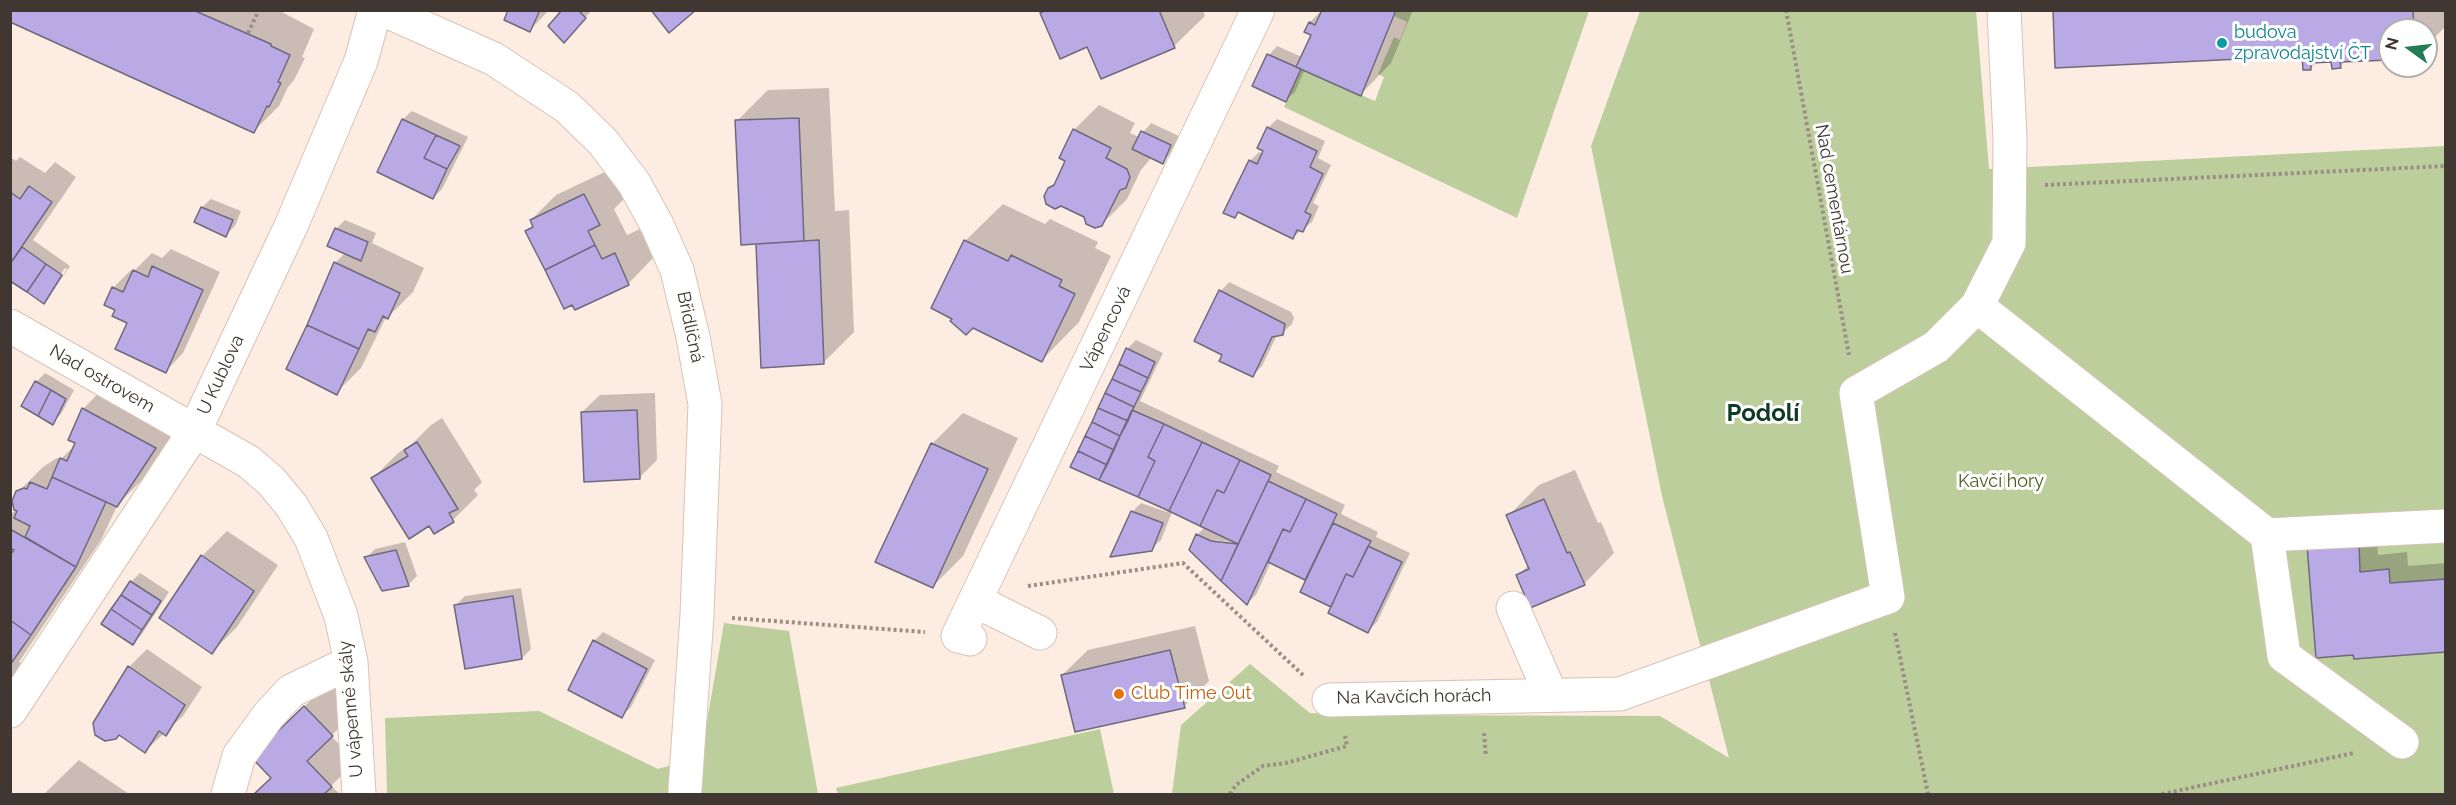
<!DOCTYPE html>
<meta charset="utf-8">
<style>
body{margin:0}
#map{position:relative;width:2456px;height:805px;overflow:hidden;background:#fdece1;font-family:Raleway,sans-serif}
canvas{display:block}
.frame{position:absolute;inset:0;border:12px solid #403732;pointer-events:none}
.north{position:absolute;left:2378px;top:18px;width:60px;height:60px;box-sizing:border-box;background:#fff;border:2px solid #b3afad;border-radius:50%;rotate:285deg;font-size:16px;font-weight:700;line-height:24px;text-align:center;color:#403732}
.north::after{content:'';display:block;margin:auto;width:21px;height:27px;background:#217d53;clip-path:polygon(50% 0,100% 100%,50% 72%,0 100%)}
</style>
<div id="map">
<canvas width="2456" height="805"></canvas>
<div class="frame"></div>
<div class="north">N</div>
</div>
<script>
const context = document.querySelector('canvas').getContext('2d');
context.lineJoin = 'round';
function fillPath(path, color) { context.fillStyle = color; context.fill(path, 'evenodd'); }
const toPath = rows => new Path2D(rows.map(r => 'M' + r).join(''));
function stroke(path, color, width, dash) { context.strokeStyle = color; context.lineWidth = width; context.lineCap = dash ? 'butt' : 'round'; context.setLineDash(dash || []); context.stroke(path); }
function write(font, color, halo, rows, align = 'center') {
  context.font = font + ' Raleway,sans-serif'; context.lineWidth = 6; context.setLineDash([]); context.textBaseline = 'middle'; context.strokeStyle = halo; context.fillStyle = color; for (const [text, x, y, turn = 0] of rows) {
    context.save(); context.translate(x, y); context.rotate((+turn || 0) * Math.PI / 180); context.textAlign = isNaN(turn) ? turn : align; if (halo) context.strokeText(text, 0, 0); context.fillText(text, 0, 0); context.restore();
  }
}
fillPath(toPath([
 [1396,11,1589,11,1517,218,1284,107,1301,69,1375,101,1384,77,1378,74,1394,37,1400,40,1407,22,1394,16],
 [1640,11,1976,11,1989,169,2445,146,2445,579,2390,583,2389,569,2360,572,2358,542,2307,546,2316,658,2353,655,2354,659,2445,652,2445,794,1172,794,1181,725,1250,664,1310,713,1381,715,1660,716,1729,758,1662,496,1591,146],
 [724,623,789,631,818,794,387,794,385,718,539,711,658,769,701,756],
 [1100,729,1114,794,838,794,836,788]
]), '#bdce9d');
fillPath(toPath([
 [10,10,278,10,314,29,302,57,305,58,294,80,288,87,279,106,254,131],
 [507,10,549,10,530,30],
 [553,10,592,10,573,32,561,14],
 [1045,10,1203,10,1205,16,1174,46,1088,45,1042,14],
 [1322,10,1413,10,1391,63,1361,94,1305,69,1295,92,1286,100,1269,55,1277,46,1302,57,1313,34,1306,31,1310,22],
 [2054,10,2444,10,2445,27,2426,46,2426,30,2390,30,2390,58,2346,60,2340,67,2332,61,2317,61,2311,68,2303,55],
 [829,88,835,211,849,210,854,332,823,363,757,242,737,121,768,90],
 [1099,105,1135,123,1130,133,1139,137,1151,123,1179,136,1171,153,1163,162,1152,157,1141,170,1127,199,1101,225,1085,216,1049,189,1058,179,1067,161,1074,130],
 [412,111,468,137,442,189,433,198,379,171,403,119],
 [1277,119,1325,141,1318,158,1331,165,1313,203,1319,206,1312,222,1293,237,1239,211,1234,216,1250,161,1259,152,1263,154,1268,128],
 [10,157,16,161,20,157,45,173,55,162,76,177,33,240,70,266,52,293,67,269,65,268,48,294,52,294,43,302,10,279],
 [609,170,624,199,614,209,627,235,640,229,653,258,628,284,527,231,534,225,531,220,556,195],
 [211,199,241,211,235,226,226,235,202,207],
 [1003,204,1045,224,1050,219,1098,242,1095,248,1111,256,1079,322,1042,360,954,318,965,241],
 [345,220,376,233,372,243,424,268,413,292,384,321,361,368,336,393,335,263,345,253,336,229],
 [171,249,220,272,183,353,166,371,129,322,117,310,106,304,113,288,131,270,134,271,152,253,162,258],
 [1229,282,1291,312,1294,318,1292,324,1282,333,1277,335,1262,366,1253,375,1224,354,1196,341,1221,291],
 [1136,340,1163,353,1140,401,1279,466,1276,472,1345,505,1341,514,1378,532,1376,537,1410,553,1377,622,1368,631,1307,579,1271,562,1256,595,1247,603,1222,579,1197,535,1205,527,1172,512,1161,540,1151,549,1132,512,1141,503,1167,512,1168,510,1072,466,1127,349],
 [1214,540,1246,544,1245,547,1218,543],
 [45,373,74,390,61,414,52,423,36,382],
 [113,378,186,417,147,475,118,504,101,540,19,662,22,664,10,681,10,558,16,550,10,547,10,515,16,510,18,492,43,467,57,458,61,459,78,442,83,409],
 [655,393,657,460,639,478,582,412,600,395],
 [963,413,1018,438,963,556,932,587,932,444],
 [442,418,482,482,474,490,478,495,453,520,430,523,373,478,398,453,410,446,431,425],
 [1575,470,1598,523,1601,522,1614,553,1584,584,1518,575,1529,565,1508,516,1539,485],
 [2376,525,2378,555,2407,552,2408,566,2446,563,2446,651,2308,546],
 [227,531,278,565,237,627,212,652,202,556],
 [405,542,417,576,408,585,366,558,375,549],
 [140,573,169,592,142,634,133,643,103,623,131,582],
 [521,588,531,649,522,658,456,605,465,596],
 [1195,626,1209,681,1184,706,1062,675,1088,650],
 [603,632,655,660,631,707,622,716,594,641],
 [147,649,202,687,183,716,145,751,120,733,94,723,129,667],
 [330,682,357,710,331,736,356,761,331,786,340,794,256,794,273,777,278,732],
 [79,760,129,794,44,794]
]), '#0003');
const building = toPath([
 [10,10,193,10,271,44,271,46,290,55,278,82,281,83,269,107,267,106,254,133,10,22,10,10],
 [508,10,540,10,530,32,504,20,508,10],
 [562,10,578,10,586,18,564,43,548,26,562,10],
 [651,10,696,10,669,33,651,10],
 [1047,10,1159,10,1175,48,1101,79,1087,47,1060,59,1040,13,1047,10],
 [1322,10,1396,10,1361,96,1296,67,1311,35,1304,32,1309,22,1315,25,1322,10],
 [2053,10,2413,10,2414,30,2390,30,2390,60,2340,62,2341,68,2332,69,2331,62,2311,63,2311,70,2303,70,2302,56,2055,68,2053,10],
 [1267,54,1301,69,1286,102,1252,86,1267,54],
 [799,118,804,241,741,245,735,120,799,118],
 [402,119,436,135,424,158,447,169,433,199,377,172,402,119],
 [1267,127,1317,151,1310,167,1323,174,1305,212,1311,215,1303,232,1297,230,1293,239,1238,212,1235,218,1223,213,1249,160,1257,164,1263,151,1257,148,1267,127],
 [1073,129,1111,148,1106,158,1127,169,1130,177,1126,188,1120,190,1102,226,1095,228,1086,224,1084,217,1061,206,1055,209,1046,204,1044,196,1048,188,1054,185,1065,161,1059,158,1073,129],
 [1141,131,1171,145,1163,164,1132,149,1141,131],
 [436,135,460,146,447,169,424,158,436,135],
 [29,186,52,202,10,264,10,192,20,199,29,186],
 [584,194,600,225,588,231,595,245,545,270,525,231,533,227,530,220,584,194],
 [201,207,233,220,226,237,194,222,201,207],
 [335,228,368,242,361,261,327,246,335,228],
 [819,240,824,364,761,368,756,244,819,240],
 [964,240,1008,261,1011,255,1062,280,1059,286,1075,294,1042,362,973,328,966,335,950,321,952,319,931,308,964,240],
 [595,245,602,259,615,253,629,285,575,310,572,305,564,309,545,270,595,245],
 [22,247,46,264,27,292,10,281,10,264,22,247],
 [334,262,400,293,388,319,383,316,375,332,368,329,359,349,307,325,334,262],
 [46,264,62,275,44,304,27,292,46,264],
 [152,266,203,290,166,373,115,349,127,323,112,316,115,310,104,305,112,287,123,292,133,270,148,277,152,266],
 [1219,290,1285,324,1283,335,1272,337,1253,377,1219,361,1222,355,1194,341,1219,290],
 [307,325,359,349,337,395,286,369,307,325],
 [1126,348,1155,362,1148,378,1119,364,1126,348],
 [1119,364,1148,378,1141,392,1112,379,1119,364],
 [1112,379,1141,392,1134,407,1105,393,1112,379],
 [35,381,51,390,38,416,21,406,35,381],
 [51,390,66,399,53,425,38,416,51,390],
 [1105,393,1134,407,1128,421,1098,408,1105,393],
 [82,408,156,448,117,507,52,477,60,458,67,461,75,443,68,440,82,408],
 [1098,408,1128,421,1120,436,1092,422,1098,408],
 [637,410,640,479,584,482,581,412,637,410],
 [1132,410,1164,424,1148,457,1155,461,1138,497,1099,480,1132,410],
 [1092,422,1120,436,1114,450,1085,436,1092,422],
 [1164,424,1202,442,1169,511,1138,497,1155,461,1148,457,1164,424],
 [1085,436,1114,450,1107,465,1078,451,1085,436],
 [417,442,458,509,449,513,454,522,434,534,429,526,409,539,371,478,408,456,404,450,417,442],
 [1202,442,1240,460,1224,493,1217,490,1200,526,1169,511,1202,442],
 [931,443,988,469,933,588,875,562,931,443],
 [1078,451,1107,465,1099,480,1070,467,1078,451],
 [1240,460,1271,475,1238,544,1200,526,1217,490,1224,493,1240,460],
 [52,477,106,502,76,567,25,537,30,526,14,518,17,511,14,510,12,501,16,491,24,488,27,489,30,482,47,489,52,477],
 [1268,481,1306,499,1290,532,1283,529,1247,605,1221,581,1268,481],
 [1306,499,1337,514,1305,580,1268,562,1283,529,1290,532,1306,499],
 [1544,499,1567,553,1570,552,1585,585,1530,608,1516,575,1529,569,1506,515,1544,499],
 [1131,511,1163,523,1152,551,1110,557,1131,511],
 [1333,523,1371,541,1353,577,1346,574,1331,607,1300,592,1333,523],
 [10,529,76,567,31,635,10,620,10,555,14,550,10,548,10,529],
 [1196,534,1211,541,1238,544,1221,581,1189,550,1196,534],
 [2359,542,2360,572,2389,569,2390,583,2446,579,2446,652,2354,659,2353,655,2316,658,2307,546,2359,542],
 [1368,546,1402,562,1368,633,1328,613,1346,574,1353,577,1368,546],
 [396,550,409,586,382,591,364,557,396,550],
 [201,555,254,591,212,654,159,618,201,555],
 [130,581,161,601,152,615,121,595,130,581],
 [121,595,152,615,142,630,111,609,121,595],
 [513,596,522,659,465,669,454,605,513,596],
 [111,609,142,630,133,645,101,624,111,609],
 [10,620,31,635,10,665,10,620],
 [593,640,647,669,622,718,568,690,593,640],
 [1170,650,1185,708,1075,732,1061,675,1170,650],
 [128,666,185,705,166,736,159,731,145,753,119,735,116,739,105,741,95,735,93,723,128,666],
 [304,706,333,736,307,761,332,787,324,794,254,794,271,778,251,757,304,706]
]);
fillPath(building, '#b9aae6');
stroke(building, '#6e697c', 1.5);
const minor = toPath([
 [384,10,494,59,567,107,603,142,634,183,657,225,677,270,693,337,705,404,697,615,685,790],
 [1977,306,2267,535,2284,656,2402,742],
 [10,326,249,462,271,481,291,505,311,538,341,616,351,662,359,794],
 [2267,535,2446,526],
 [976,601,1040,633],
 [1513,608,1551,695],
 [970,639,958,636,1258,10],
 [1329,700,1620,694,1888,597,1856,393,1936,347,1977,306,2009,243,2010,138,2004,10],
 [10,711,194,432,291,226,361,61,375,10],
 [228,794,239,756,268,716,291,691,351,662]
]);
stroke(minor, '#d8c3b6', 35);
stroke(toPath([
 [1786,10,1849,355],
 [248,33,259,10],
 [2045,185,2446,166],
 [1028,586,1183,563,1304,676],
 [732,618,925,632],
 [1895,633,1928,794],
 [1484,733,1486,757],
 [1230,794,1236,785,1263,766,1286,763,1347,746,1345,736],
 [2162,794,2354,753]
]), '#9a8e86', 4, [3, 3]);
stroke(minor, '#fff', 33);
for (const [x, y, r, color] of [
 [2222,43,6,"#0f9aa8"],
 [1119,694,6,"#e8710a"]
]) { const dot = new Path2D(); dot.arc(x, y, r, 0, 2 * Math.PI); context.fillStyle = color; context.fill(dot); stroke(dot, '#fff', 2); }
write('18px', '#0d838f', '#fff', [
 ["budova",2234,33],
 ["zpravodajství ČT",2234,54]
], 'left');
write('18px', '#403732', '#fff', [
 ["Nad cementárnou",1834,199,80],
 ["Břidličná",690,327,78],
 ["Vápencová",1106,329,-64],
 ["U Kublova",221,375,-65],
 ["Nad ostrovem",102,379,30],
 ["Na Kavčích horách",1414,697,-1],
 ["U vápenné skály",351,709,-95]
]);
write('18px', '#4a5b1a', '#fff', [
 ["Kavčí hory",2001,482]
]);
write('18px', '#c56008', '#fff', [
 ["Club Time Out",1131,694]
], 'left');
write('bold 24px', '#0f3a25', '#fff', [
 ["Podolí",1763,414]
]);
</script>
